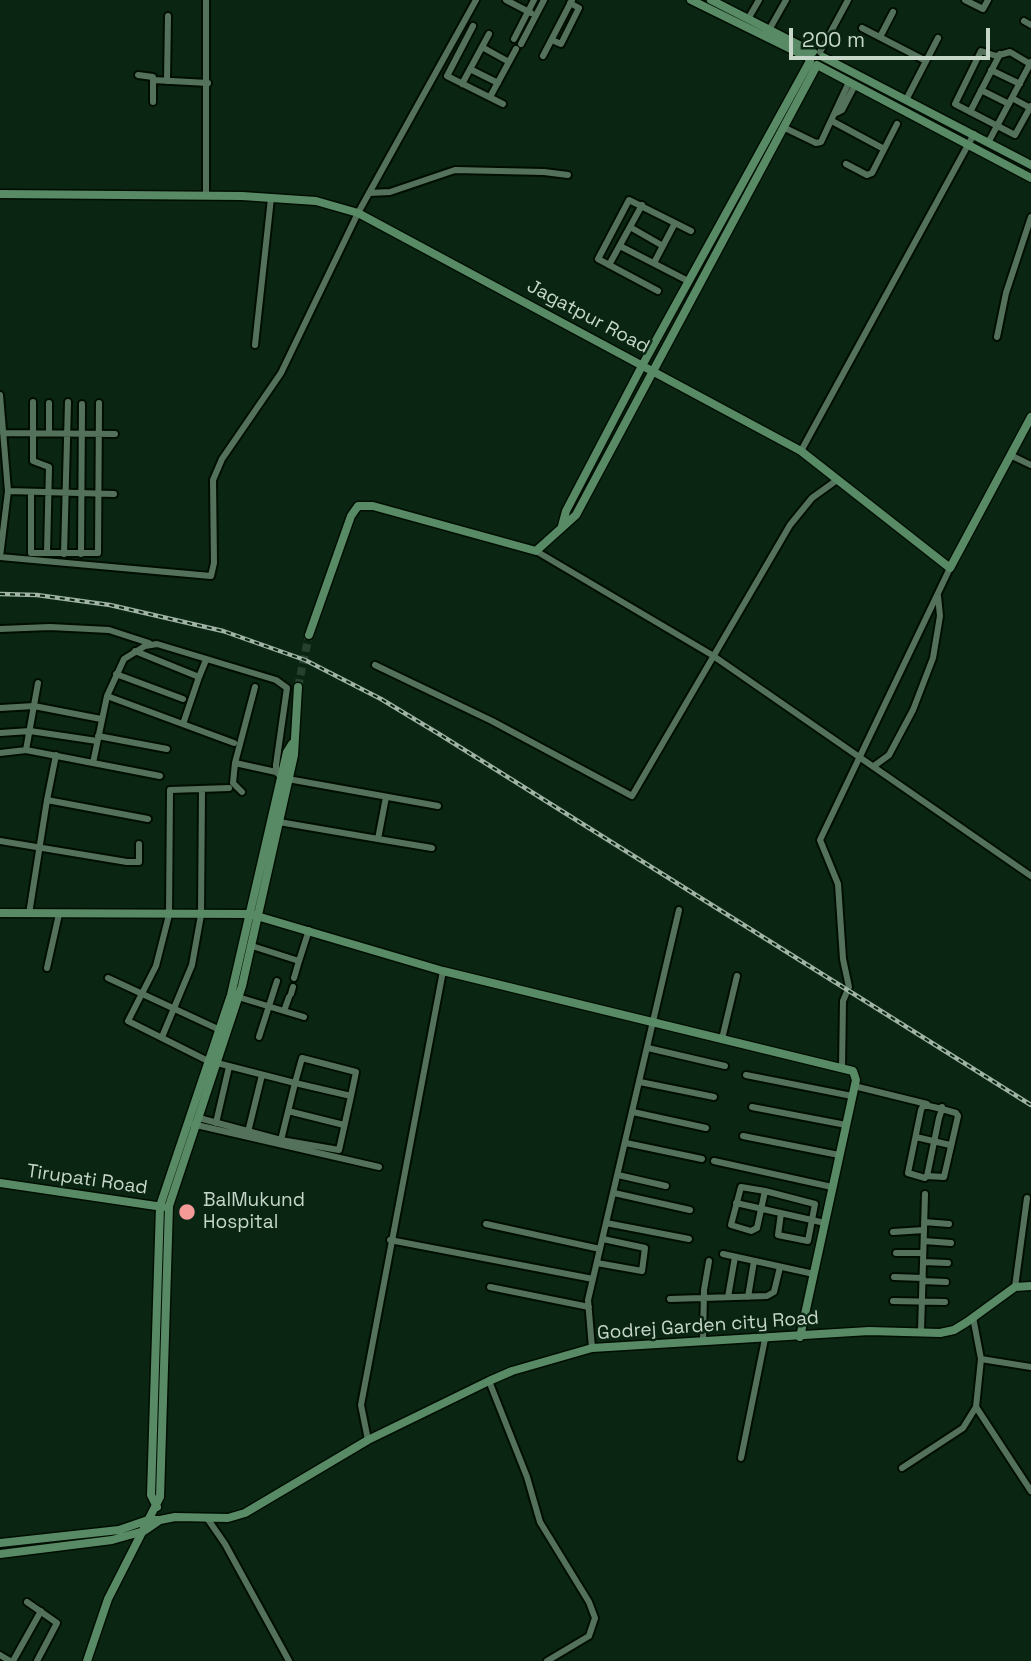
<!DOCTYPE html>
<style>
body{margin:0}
#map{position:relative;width:1031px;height:1661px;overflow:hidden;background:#0a2613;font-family:"Space Grotesk",sans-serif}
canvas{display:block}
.scale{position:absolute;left:789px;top:28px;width:201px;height:32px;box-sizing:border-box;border:4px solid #c6d7ca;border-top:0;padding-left:9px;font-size:21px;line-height:24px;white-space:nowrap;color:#c6d7ca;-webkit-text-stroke:5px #0a2613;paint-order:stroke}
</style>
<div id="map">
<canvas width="1031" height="1661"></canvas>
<div class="scale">200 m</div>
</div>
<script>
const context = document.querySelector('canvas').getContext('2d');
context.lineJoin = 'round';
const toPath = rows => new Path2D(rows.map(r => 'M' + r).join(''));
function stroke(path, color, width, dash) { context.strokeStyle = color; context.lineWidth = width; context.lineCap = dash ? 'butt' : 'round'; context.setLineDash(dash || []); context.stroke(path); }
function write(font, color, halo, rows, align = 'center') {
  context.font = font + ' "Space Grotesk",sans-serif'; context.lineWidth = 5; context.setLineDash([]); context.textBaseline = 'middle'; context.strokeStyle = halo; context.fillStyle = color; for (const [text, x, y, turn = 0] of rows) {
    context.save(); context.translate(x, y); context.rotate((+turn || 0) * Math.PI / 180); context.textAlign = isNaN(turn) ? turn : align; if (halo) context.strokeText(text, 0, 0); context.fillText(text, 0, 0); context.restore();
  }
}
stroke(toPath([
 [298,687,309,635]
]), '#26412e', 8, [8, 4]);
const street = toPath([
 [506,0,531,13],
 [965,0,983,9,988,0],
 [748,19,759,0],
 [1024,21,1031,25],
 [473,26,447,76,503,104],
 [862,28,926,61],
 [769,30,786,0],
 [880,37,893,12],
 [514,39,534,0],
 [552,40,561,44,579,8,570,3],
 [521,44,544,0],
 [482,47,509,62],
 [820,52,848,0],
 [543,56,572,0],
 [1030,64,1010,52,996,56,981,51,955,104,1015,135,1031,106],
 [470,69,498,83],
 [991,70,1020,84],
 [138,75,153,77,153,102],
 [153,80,208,83],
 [167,81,168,16],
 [462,84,489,34],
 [981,90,1009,104],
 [490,97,516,49],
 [1012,98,1030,108],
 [906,100,938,38],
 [970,112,1000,54],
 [836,113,842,110,855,85],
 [832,121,884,149],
 [785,128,816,143,821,142,849,82],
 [989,141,1031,62],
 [846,164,867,175,872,173,897,124],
 [369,193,390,192,455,170,544,172,568,175],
 [206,196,206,0],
 [630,227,663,246],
 [620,246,688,281],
 [654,263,675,223],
 [609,265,642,205],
 [658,291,598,259,629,200,691,231],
 [997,337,1006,293,1031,217],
 [255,345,271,198],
 [0,395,8,491,0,557,211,576,214,563,213,480,222,459,281,373,358,213,476,0],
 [33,402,33,461,49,467,47,553],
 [49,403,49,433],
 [3,433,115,434],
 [801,451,974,134],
 [1010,455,1031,465],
 [8,491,114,494],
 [31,492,31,553,98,553,99,403],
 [536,551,712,655,1031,876],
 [64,554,68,402],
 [81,554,82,404],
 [0,629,50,627,109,630,149,643],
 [135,651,199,677,183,724],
 [375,665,492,721,632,796,790,525,812,498,837,480],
 [116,674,183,699],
 [199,677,206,660],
 [255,687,235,763,276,772],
 [107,696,234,743],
 [0,708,34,706,101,719],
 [0,733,30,731,97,741],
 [98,736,167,749],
 [26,750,38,683],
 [0,753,26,750,93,763,107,696,124,659,145,646,157,644,276,680,287,688,276,765,276,772,282,778],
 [93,763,160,776],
 [235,763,233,783,242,792],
 [874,766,889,755,913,710,933,658,940,616,938,596],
 [288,779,438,806],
 [386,797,378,839,432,848],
 [47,800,56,755],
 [279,822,378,839],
 [0,841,127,862,139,862,139,844],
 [29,914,47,800,148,819],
 [252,946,299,961,309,930],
 [47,968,59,914],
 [108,978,220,1030],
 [294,978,299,961],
 [291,994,293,987],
 [238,997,284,1011,289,997],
 [284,1011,304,1017],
 [162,1037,192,965,201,915,202,789],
 [259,1037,277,981],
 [722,1039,737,976],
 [648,1048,725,1066],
 [208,1061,128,1021,156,966,169,915,170,790,229,788],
 [842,1068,843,1001,849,987,843,959,838,884,820,840,950,568],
 [746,1075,852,1096],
 [640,1082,714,1097],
 [854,1086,927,1104],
 [752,1107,846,1125],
 [288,1111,344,1125],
 [633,1112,706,1128],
 [199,1118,281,1140,295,1083,217,1063],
 [216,1123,229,1067],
 [192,1124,379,1167],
 [248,1132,262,1075],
 [743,1136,839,1155],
 [916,1137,950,1145],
 [281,1140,339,1150,351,1096,356,1072,302,1058,295,1083,351,1096],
 [626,1143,702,1159],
 [714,1161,832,1187],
 [618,1175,666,1186],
 [927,1176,944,1177,958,1116,956,1113,942,1109,929,1106,923,1106,921,1110,908,1173,925,1178,927,1176,939,1118,942,1109,942,1107],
 [765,1191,741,1187,731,1225,751,1231,757,1228,765,1191,815,1204,808,1241,778,1235,781,1213],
 [614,1193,690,1210],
 [736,1203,825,1223],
 [924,1222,949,1224],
 [606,1223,689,1239],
 [486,1224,600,1249],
 [893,1232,924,1230],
 [390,1240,593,1279],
 [924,1241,951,1243],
 [896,1253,923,1253],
 [723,1254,814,1274],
 [923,1262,948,1263],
 [597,1263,642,1271,645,1248,603,1239],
 [894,1277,923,1278],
 [923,1281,946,1282],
 [490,1287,589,1307],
 [1015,1287,1027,1198],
 [728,1297,735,1257],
 [748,1297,754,1261],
 [670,1299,767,1296,774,1292,780,1267],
 [893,1301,945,1302],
 [921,1331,925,1194],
 [703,1341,704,1290,709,1261],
 [592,1348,588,1300,679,910],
 [981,1359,1031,1367],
 [489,1381,527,1477,540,1522,589,1602,595,1618,589,1636,547,1661],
 [976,1407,1031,1491],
 [368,1440,361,1405,443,971],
 [741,1458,765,1339],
 [902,1468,963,1428,976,1407,981,1359,973,1317],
 [207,1518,225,1544,289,1661],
 [27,1602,57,1623,37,1661],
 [0,1655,10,1661],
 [13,1661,41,1611]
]);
const secondary = toPath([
 [691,0,809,58],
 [711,0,813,52],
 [823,57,1031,165],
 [0,194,242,196,316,201,358,213,801,451,950,568,1031,417],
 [562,526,566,511,643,364,810,61],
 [309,635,351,516,358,506,373,506,536,551,576,515,817,65,1031,178],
 [0,913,250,914,443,971,853,1071,856,1080,800,1337],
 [0,1183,163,1207],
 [157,1507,151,1495,160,1206,231,995,287,752,292,744],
 [160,1520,175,1517,228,1518,245,1513,368,1440,489,1381,512,1371,592,1348,869,1331,940,1333,954,1330,967,1322,1015,1287,1031,1286],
 [0,1543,119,1530,148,1520,160,1520,144,1531,112,1540,0,1554],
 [87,1661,108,1599,160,1497,169,1206,242,986,294,755,298,687]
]);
stroke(street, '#000e01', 10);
stroke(secondary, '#000e01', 11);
stroke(street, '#54725b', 6);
stroke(secondary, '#588a66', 8);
const rail = toPath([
 [0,594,37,595,110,605,223,631,305,660,381,699,439,734,1031,1105]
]);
stroke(rail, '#a0b3a5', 4.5);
stroke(rail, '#0a2613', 2, [5]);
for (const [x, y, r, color] of [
 [187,1212,9,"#f59b97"]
]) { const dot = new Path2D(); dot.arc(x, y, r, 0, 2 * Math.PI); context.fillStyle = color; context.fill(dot); stroke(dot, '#0a2613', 2.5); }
write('19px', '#c6d7ca', '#0a2613', [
 ["Jagatpur Road",588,317,28],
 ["Tirupati Road",87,1180,8],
 ["Godrej Garden city Road",708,1326,-4]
]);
write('19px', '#c6d7ca', '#0a2613', [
 ["BalMukund",203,1201],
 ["Hospital",203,1223]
], 'left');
</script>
